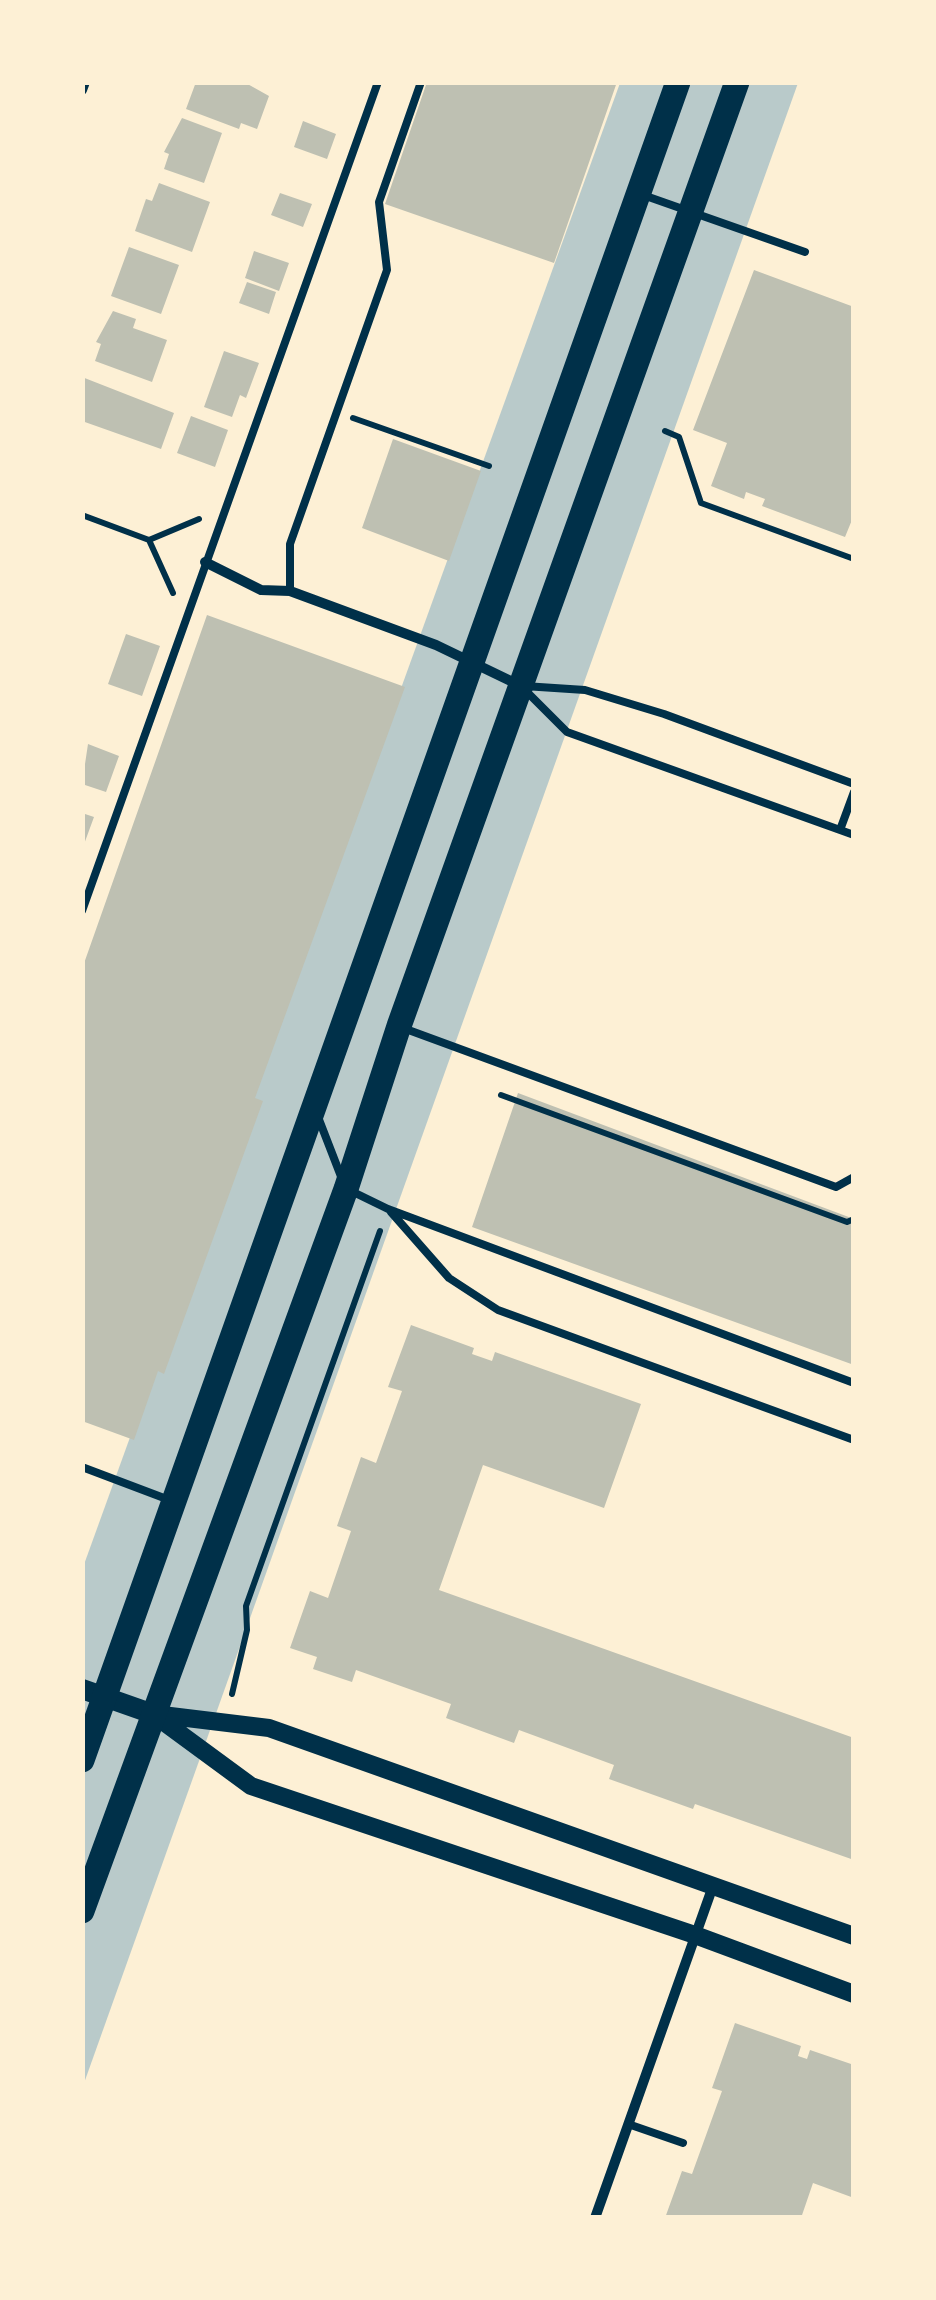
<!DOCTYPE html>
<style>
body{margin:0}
#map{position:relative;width:936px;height:2300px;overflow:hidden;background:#fdf0d5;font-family:"Sofia Sans Condensed",sans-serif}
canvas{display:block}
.frame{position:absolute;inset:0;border:85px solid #fdf0d5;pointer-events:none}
</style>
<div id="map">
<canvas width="936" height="2300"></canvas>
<div class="frame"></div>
</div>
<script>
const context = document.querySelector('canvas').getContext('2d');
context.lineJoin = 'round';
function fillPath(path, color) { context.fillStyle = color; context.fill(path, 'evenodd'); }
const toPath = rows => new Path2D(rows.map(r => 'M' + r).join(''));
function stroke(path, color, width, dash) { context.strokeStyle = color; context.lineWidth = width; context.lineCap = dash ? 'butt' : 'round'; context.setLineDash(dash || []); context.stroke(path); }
fillPath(toPath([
 [620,83,798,83,83,2086,82,1570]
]), '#b9caca');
fillPath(toPath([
 [196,82,244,82,269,96,257,129,241,123,239,129,186,109],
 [427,82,617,82,554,263,385,204],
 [182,118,222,133,204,183,164,169,169,154,164,152],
 [303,121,336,134,327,159,294,147],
 [159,183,210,202,192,252,135,231,146,199,152,201],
 [280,193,312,204,303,227,271,215],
 [129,247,179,265,161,314,111,296],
 [254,251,289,263,279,291,245,278],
 [754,270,854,307,854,515,845,537,762,506,765,499,746,492,744,499,711,486,727,443,693,430],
 [247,282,276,292,269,314,239,303],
 [113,311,136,319,133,328,167,340,152,382,95,361,101,344,96,342],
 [224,351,259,363,246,398,240,395,232,417,204,407],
 [82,377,174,413,161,449,82,421],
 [191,416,228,430,215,467,177,453],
 [393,439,481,471,449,561,362,528],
 [207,615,405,687,255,1098,263,1101,164,1374,158,1371,134,1440,82,1421,82,969],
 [126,634,160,646,142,696,108,684],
 [88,744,119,756,106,792,82,784],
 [82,813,94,817,83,847,82,847],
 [518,1093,854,1219,854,1365,472,1227],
 [411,1325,474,1348,472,1354,492,1361,495,1352,641,1404,604,1508,483,1465,439,1590,854,1738,854,1860,695,1804,693,1809,609,1779,614,1765,519,1730,514,1743,446,1718,451,1704,356,1670,352,1682,313,1669,317,1657,290,1648,310,1591,328,1598,351,1531,337,1526,361,1457,376,1463,402,1391,388,1387],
 [735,2023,801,2046,798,2056,807,2059,810,2050,854,2065,854,2198,813,2183,801,2218,665,2218,682,2171,692,2174,722,2091,712,2088]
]), '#bec0b2');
stroke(toPath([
 [353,418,489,466],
 [665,431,679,437,701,503,854,559],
 [82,515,149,540,199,519],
 [149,540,173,593],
 [501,1095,847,1222,854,1219],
 [232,1694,247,1630,246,1606,380,1231]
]), '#003049', 6);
stroke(toPath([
 [643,195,805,252],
 [290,591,290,544,387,270,379,202,421,82],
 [524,686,585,690,664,714,854,784],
 [525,690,567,732,854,835],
 [840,830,854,792],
 [82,911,378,82],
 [403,1028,836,1187,854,1177],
 [318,1117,342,1179],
 [349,1190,388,1209,854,1383],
 [391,1212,449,1278,498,1310,854,1440],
 [82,1467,172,1501],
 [628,2124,683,2143]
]), '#003049', 8);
stroke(toPath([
 [82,90,85,82],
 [205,562,261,590,290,591,436,645,519,685],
 [595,2218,713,1886]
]), '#003049', 10);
stroke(toPath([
 [153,1714,251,1786,695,1935,854,1994],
 [154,1714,269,1728,854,1936]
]), '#003049', 18);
stroke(toPath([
 [82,1689,153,1714]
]), '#003049', 20);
stroke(toPath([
 [82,1760,678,82],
 [82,1911,346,1189,399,1026,737,82]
]), '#003049', 25);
</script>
